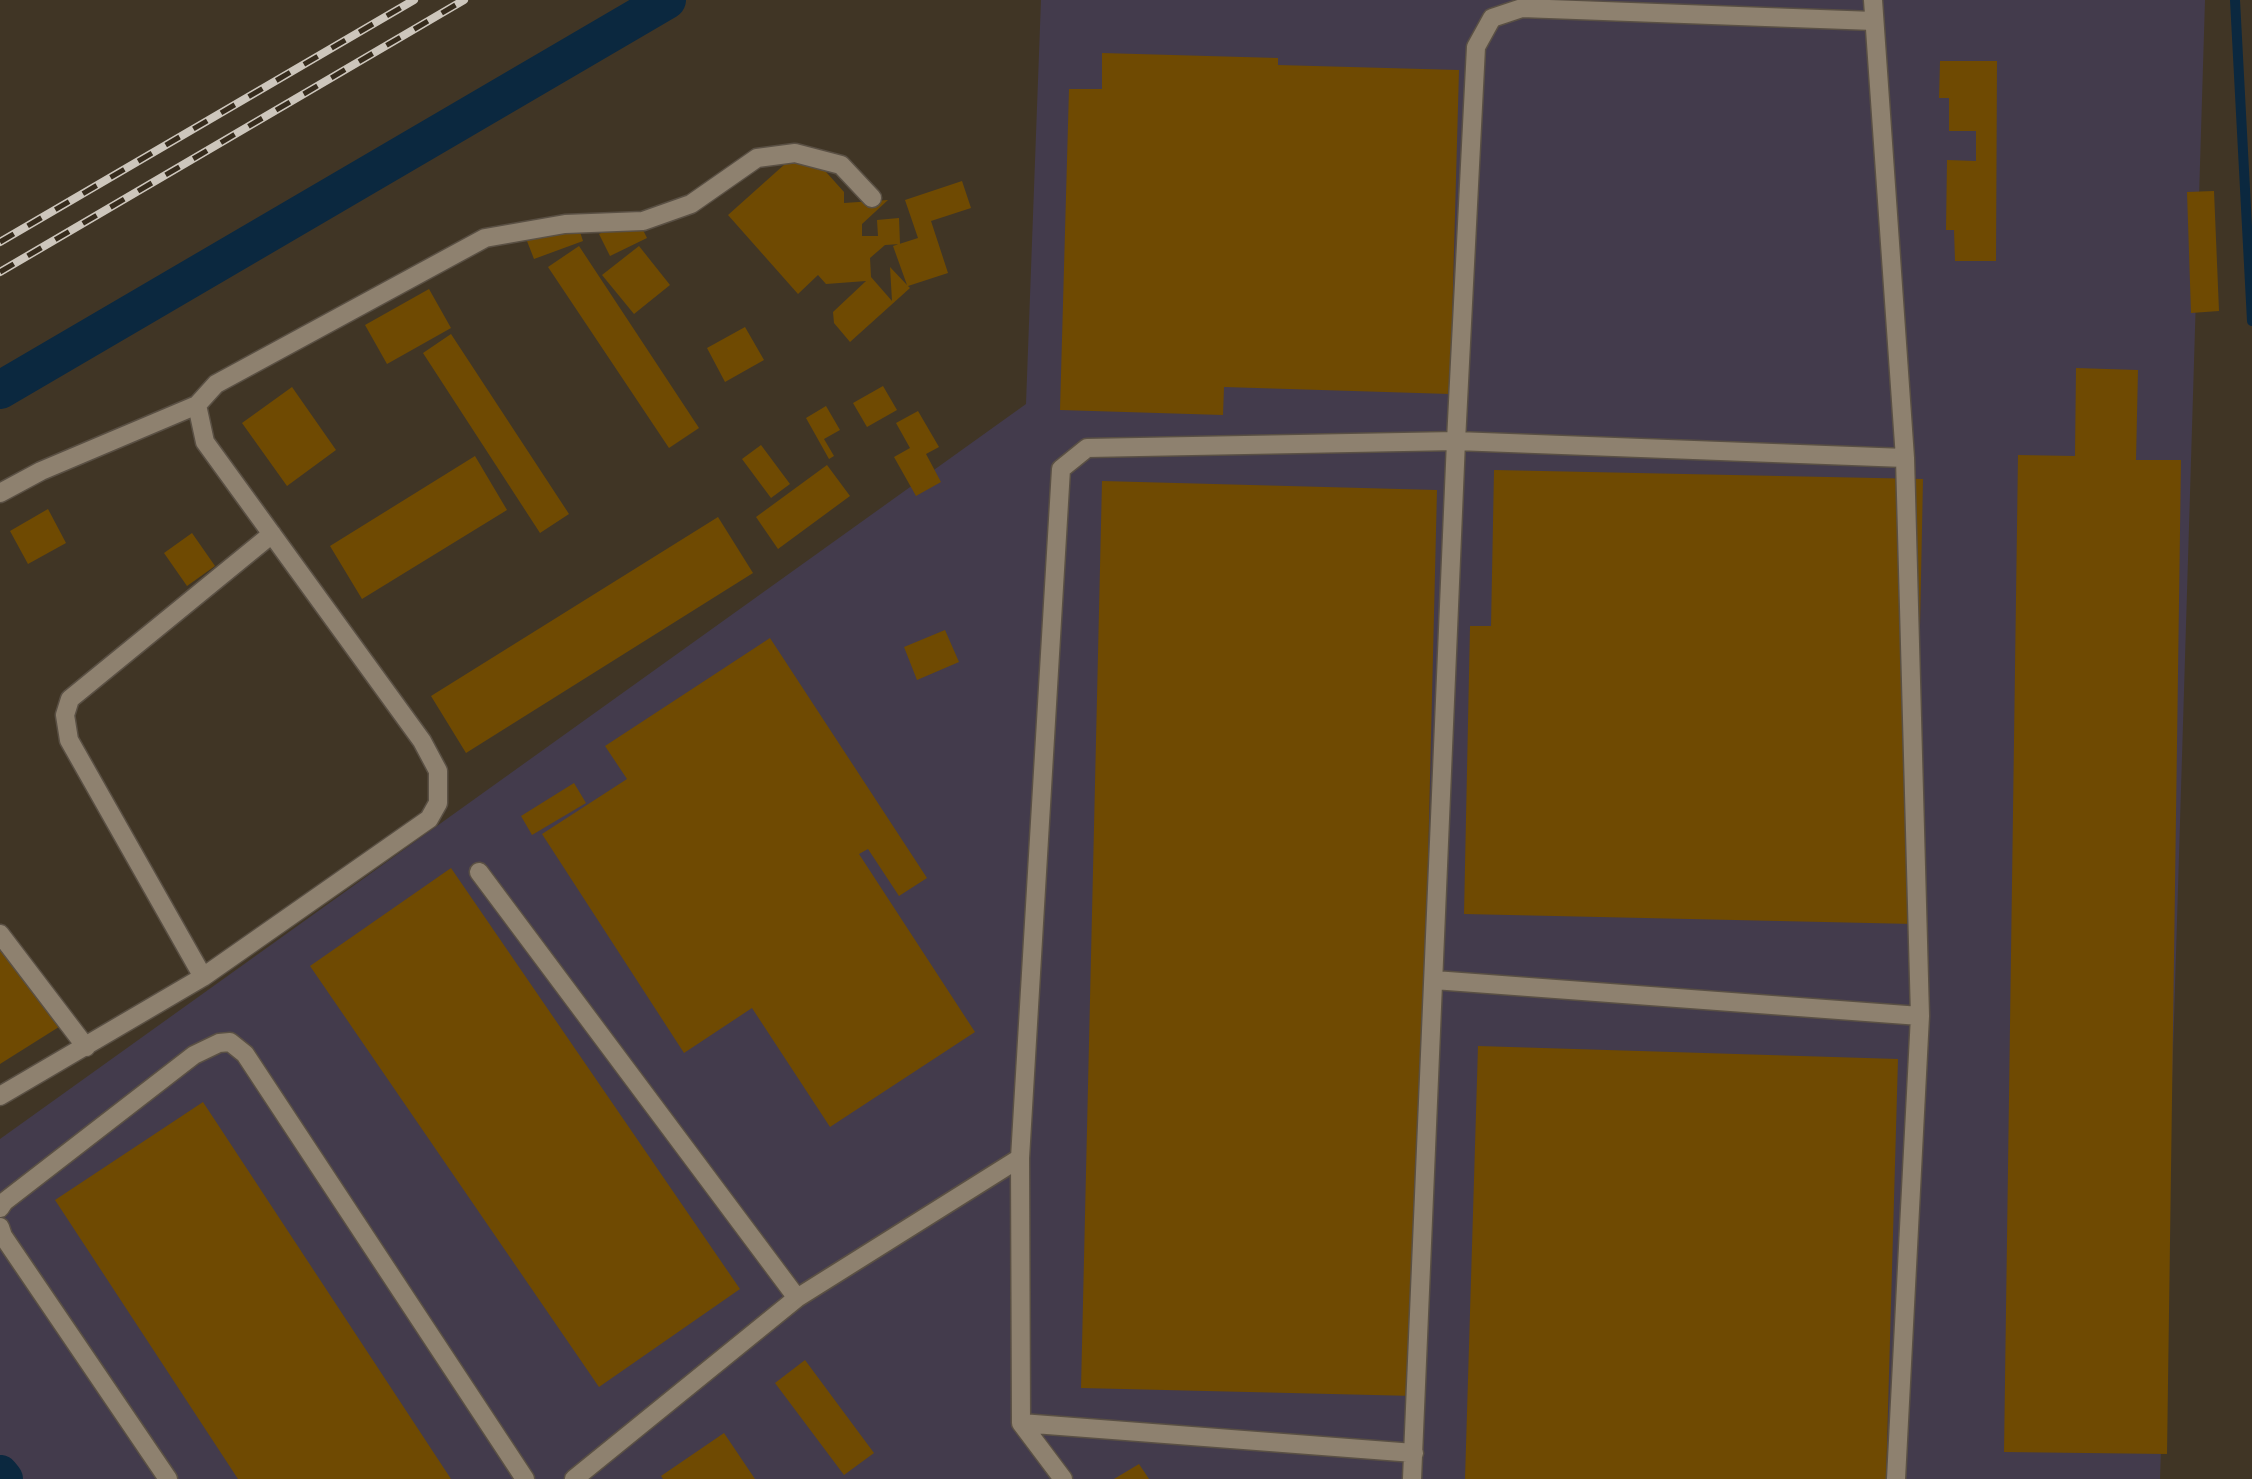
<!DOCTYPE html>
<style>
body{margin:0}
canvas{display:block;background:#403525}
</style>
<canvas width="2252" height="1479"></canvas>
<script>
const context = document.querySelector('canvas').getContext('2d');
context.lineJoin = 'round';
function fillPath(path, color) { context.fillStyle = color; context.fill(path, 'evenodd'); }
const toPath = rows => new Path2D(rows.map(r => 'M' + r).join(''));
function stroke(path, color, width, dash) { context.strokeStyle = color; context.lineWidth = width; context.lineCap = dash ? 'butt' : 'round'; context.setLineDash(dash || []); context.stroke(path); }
fillPath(toPath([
 [1041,0,2205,0,2160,1479,0,1479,0,1139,1026,404]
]), '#433b4c');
stroke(toPath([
 [2235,0,2252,321]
]), '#0b283f', 10);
stroke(toPath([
 [0,390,667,0],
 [0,1474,4,1479]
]), '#0b283f', 38);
fillPath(toPath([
 [1102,53,1278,58,1278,65,1459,70,1450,394,1224,387,1223,415,1060,410,1069,89,1102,89],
 [1940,61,1997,61,1996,261,1955,261,1954,230,1946,230,1947,160,1976,161,1976,131,1949,131,1949,98,1939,98],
 [818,163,844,192,844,203,888,200,862,224,862,236,878,236,877,220,899,218,900,244,885,245,870,258,871,277,892,301,890,267,907,285,893,246,918,238,905,200,962,181,971,208,931,221,948,273,908,286,910,288,850,342,834,323,833,312,866,281,826,284,818,275,798,294,728,215,785,164],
 [2214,191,2219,311,2191,313,2187,192],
 [574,214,583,241,534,259,527,241,550,232,547,224],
 [636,216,647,238,610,256,599,234],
 [579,246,699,428,669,448,548,267],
 [639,246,670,285,634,314,602,275],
 [429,289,451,328,387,364,365,325],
 [745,327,764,360,725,382,707,348],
 [451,334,569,514,540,533,423,353],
 [2076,368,2138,370,2136,460,2181,460,2167,1454,2004,1452,2018,455,2075,456],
 [883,386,897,410,867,427,853,403],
 [292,387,336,450,287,486,242,423],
 [826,406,840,430,824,439,834,456,829,459,806,418],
 [918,411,939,447,926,454,941,482,916,496,894,457,910,448,896,423],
 [761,445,790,484,771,498,742,459],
 [475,456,507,510,362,599,330,546],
 [827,465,850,496,778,549,756,517],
 [1494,470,1923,479,1914,924,1464,914,1470,626,1491,626],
 [1102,481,1437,490,1415,1396,1081,1388],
 [48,509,66,543,28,564,10,531],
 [718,517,753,573,466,753,431,696],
 [192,533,215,566,187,586,164,553],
 [945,630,959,662,917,680,904,647],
 [770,638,927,878,899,896,868,849,859,854,975,1032,830,1127,752,1008,684,1053,542,834,627,779,605,746],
 [574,783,586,803,532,835,521,816],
 [451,868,740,1289,599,1387,310,966],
 [0,927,62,1025,0,1064],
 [1478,1046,1898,1059,1886,1479,1465,1479],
 [203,1102,451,1479,238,1479,55,1200],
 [805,1360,874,1453,844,1475,775,1383],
 [724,1433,755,1479,663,1479,661,1476],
 [1139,1464,1149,1479,1114,1479]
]), '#6f4a02');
const lane = toPath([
 [1873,0,1905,458,1920,1016,1896,1479],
 [0,493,41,471,197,405],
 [479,872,797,1298],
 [0,934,86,1047],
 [203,977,69,740,65,715,70,699,272,534],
 [1434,980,1920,1016],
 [0,1096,203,977,429,819,438,803,438,771,422,741,205,442,197,405,216,384,485,238,565,224,643,221,691,204,757,158,795,153,841,165,872,198],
 [0,1208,4,1202,194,1055,219,1043,230,1042,245,1054,525,1479],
 [0,1227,3,1236,168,1479],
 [1021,1423,1414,1453],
 [574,1479,797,1298,1020,1158],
 [1063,1479,1021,1423,1020,1158,1061,469,1087,448,1456,441,1905,458],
 [1412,1479,1456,441,1476,47,1492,18,1522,8,1874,21]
]);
stroke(lane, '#5a5044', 21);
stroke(lane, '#8e816f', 18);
const rail = toPath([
 [0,242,414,0],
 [0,272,464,0]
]);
stroke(rail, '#cdc6bc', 8);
stroke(rail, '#362b1c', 5, [16]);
</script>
